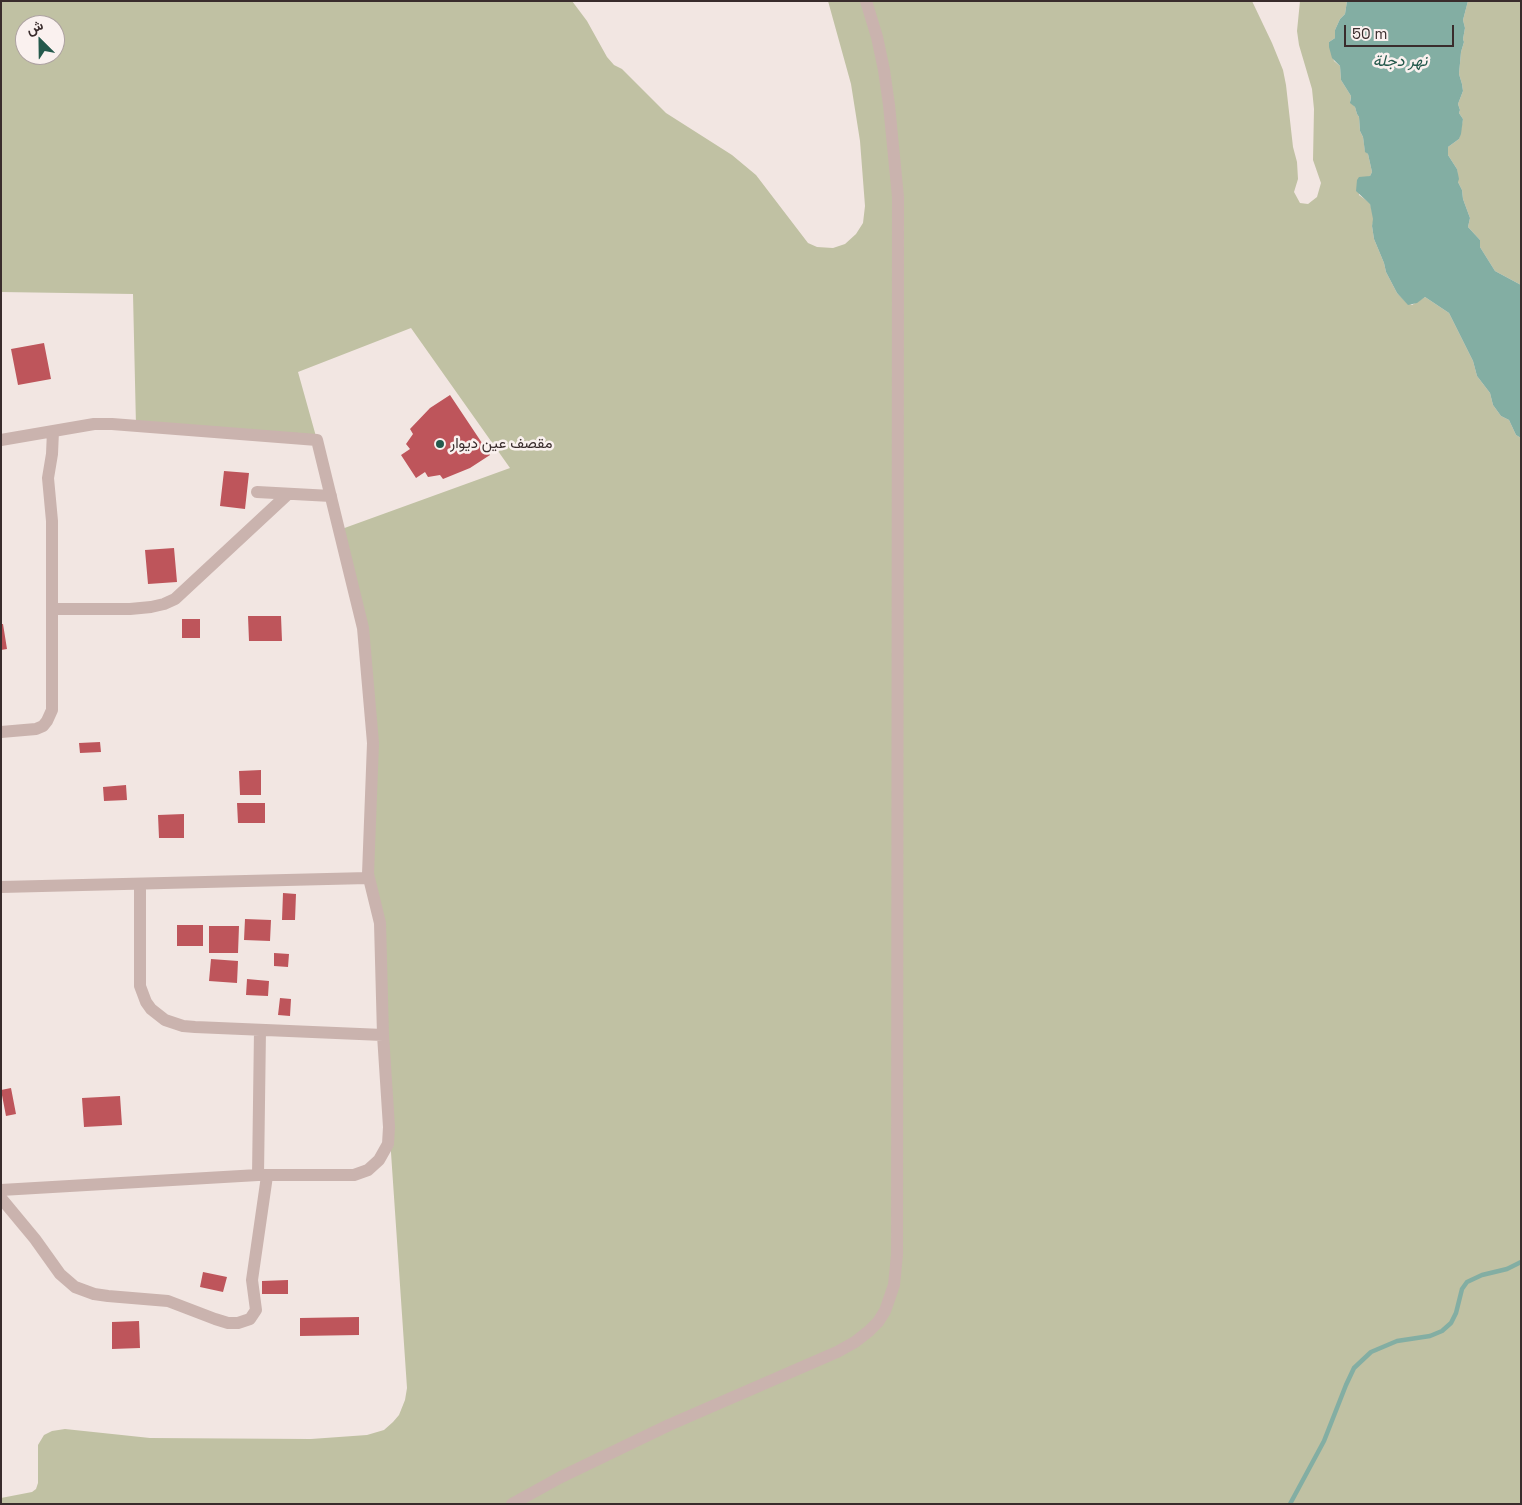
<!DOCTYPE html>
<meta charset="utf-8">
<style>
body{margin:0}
#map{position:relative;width:1522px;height:1505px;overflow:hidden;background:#f2e6e2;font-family:"Space Grotesk",Vazirmatn,sans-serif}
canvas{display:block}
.frame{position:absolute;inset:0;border:2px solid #392c2c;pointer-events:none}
.north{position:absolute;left:15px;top:15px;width:50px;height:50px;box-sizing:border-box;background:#faf1ef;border:1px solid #ada2a1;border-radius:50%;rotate:337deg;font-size:14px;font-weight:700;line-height:20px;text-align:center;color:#392c2c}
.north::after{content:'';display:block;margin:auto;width:18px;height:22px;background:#24594c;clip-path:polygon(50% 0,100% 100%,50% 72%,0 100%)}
.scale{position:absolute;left:1344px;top:25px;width:110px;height:22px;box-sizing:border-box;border:2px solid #392c2c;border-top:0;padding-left:6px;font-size:15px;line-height:18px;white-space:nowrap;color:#392c2c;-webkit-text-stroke:4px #faf1ef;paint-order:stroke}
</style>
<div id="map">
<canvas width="1522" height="1505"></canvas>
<div class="frame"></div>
<div class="north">ش</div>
<div class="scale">50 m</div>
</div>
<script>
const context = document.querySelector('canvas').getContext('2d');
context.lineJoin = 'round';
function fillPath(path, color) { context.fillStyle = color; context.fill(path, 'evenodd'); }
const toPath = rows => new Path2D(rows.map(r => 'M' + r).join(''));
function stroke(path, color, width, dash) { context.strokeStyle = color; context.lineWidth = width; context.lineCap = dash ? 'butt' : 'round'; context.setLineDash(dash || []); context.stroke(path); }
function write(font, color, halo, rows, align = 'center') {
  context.font = font + ' "Space Grotesk",Vazirmatn,sans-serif'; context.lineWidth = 5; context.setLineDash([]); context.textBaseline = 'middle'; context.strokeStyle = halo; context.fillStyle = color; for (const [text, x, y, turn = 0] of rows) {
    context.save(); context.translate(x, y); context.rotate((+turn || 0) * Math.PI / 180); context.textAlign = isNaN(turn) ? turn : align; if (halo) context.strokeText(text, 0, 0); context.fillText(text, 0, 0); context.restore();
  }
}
fillPath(toPath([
 [1,1,572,1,587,21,607,57,614,65,622,69,666,113,732,155,756,175,808,243,817,247,833,248,845,244,856,234,863,223,865,206,860,141,851,84,828,1,1252,1,1272,43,1283,70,1286,85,1293,147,1297,162,1298,179,1294,192,1300,203,1308,204,1317,197,1321,183,1313,160,1314,109,1312,89,1299,45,1297,31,1300,1,1347,1,1345,14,1340,19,1335,30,1335,38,1329,42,1334,61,1340,66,1341,80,1351,96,1350,101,1355,107,1357,114,1359,117,1360,131,1363,137,1365,151,1368,154,1372,172,1370,176,1358,181,1359,195,1370,203,1374,219,1372,226,1374,239,1384,263,1386,272,1397,293,1406,302,1412,305,1425,297,1449,313,1473,361,1477,376,1490,393,1493,405,1501,416,1509,420,1516,435,1521,438,1521,1504,1,1504,1,1498,32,1492,36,1489,38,1483,38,1445,44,1435,52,1431,65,1429,150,1438,311,1439,367,1435,384,1430,393,1422,399,1415,405,1400,407,1388,383,1035,380,923,370,887,373,743,363,628,339,530,510,468,411,328,298,372,317,440,136,426,133,294,1,292],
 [25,25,55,25,55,55,25,55],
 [1468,1,1521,1,1521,285,1495,271,1480,247,1480,240,1468,227,1470,218,1463,199,1462,190,1458,182,1457,169,1448,155,1448,147,1459,139,1463,119,1459,113,1460,110,1458,104,1463,91,1462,84,1459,74,1461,52,1464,42,1463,39,1465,28,1463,20]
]), '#c0c1a3');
fillPath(toPath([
 [1347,1,1468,1,1463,20,1465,28,1463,39,1464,42,1461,52,1459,74,1462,84,1463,91,1458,104,1460,110,1459,113,1463,119,1461,134,1459,139,1448,147,1448,155,1457,169,1459,179,1458,182,1462,190,1463,199,1470,218,1468,227,1480,240,1480,247,1495,271,1521,285,1521,438,1516,435,1509,420,1501,416,1493,405,1490,393,1477,376,1473,361,1449,313,1425,297,1417,303,1408,305,1397,293,1386,272,1384,263,1374,239,1372,226,1373,219,1370,204,1356,191,1357,180,1359,177,1370,176,1372,172,1368,154,1365,152,1363,137,1360,131,1359,117,1357,114,1355,107,1350,103,1351,96,1341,80,1340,66,1332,58,1329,47,1329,42,1335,38,1335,30,1340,19,1345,14]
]), '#83aea3');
stroke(toPath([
 [1290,1504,1324,1441,1346,1385,1354,1368,1371,1352,1397,1341,1430,1336,1442,1331,1451,1323,1456,1313,1462,1289,1467,1282,1482,1275,1507,1269,1521,1262]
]), '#83aea3', 4.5);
fillPath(toPath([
 [44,343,51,379,18,385,11,349],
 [450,395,490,455,470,468,443,479,440,475,428,477,425,472,416,478,401,455,410,449,406,444,413,434,410,429,430,408],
 [224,471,249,473,245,509,220,506],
 [174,548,177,582,148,584,145,550],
 [248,616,281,616,282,641,249,641],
 [182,619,200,619,200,638,182,638],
 [1,624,3,624,7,649,1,650],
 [100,742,101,752,80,753,79,743],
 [261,770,261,795,240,795,239,771],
 [126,785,127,800,104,801,103,787],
 [237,803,265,803,265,823,238,823],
 [184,814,184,838,159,838,158,815],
 [283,893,296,894,295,920,282,920],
 [245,919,271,920,270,941,244,940],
 [177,925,203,925,203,946,177,946],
 [209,926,239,926,238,953,209,953],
 [274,953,289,954,288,967,274,966],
 [211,959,238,961,237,983,209,981],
 [247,979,269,981,268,996,246,995],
 [280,998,291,999,290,1016,278,1015],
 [11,1088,16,1114,6,1116,1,1090],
 [120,1096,122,1125,84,1127,82,1098],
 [203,1272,227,1277,223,1292,200,1287],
 [288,1280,288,1294,262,1294,262,1281],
 [359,1317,359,1335,300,1336,300,1318],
 [139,1321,140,1348,112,1349,112,1322]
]), '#be555b');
stroke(toPath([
 [1,440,94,424,112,424,317,440,363,628,373,743,368,874,380,923,383,1035,389,1127,388,1144,379,1160,368,1170,354,1175,258,1175,1,1190],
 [257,492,331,496],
 [53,609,130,609,151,607,164,604,175,599,288,494],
 [1,732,36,729,43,726,47,721,52,710,52,521,48,478,52,454,53,431],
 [140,884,140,986,146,1002,151,1009,165,1020,183,1026,195,1027,383,1035],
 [1,887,368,878],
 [258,1175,260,1030],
 [1,1198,35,1239,60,1274,75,1287,94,1294,108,1296,168,1301,215,1319,228,1323,238,1323,250,1319,256,1310,252,1280,267,1176],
 [512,1504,561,1477,669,1425,837,1352,855,1342,869,1331,878,1322,885,1311,894,1285,897,1255,898,197,889,105,884,70,877,37,866,1]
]), '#cab3ae', 12);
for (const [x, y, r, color] of [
 [440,444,5,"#24594c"]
]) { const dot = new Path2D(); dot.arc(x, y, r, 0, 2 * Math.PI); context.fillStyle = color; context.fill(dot); stroke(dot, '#faf1ef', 2); }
write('15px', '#392c2c', '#faf1ef', [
 ["مقصف عين ديوار",450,444]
], 'left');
write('italic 16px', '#24594c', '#faf1ef', [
 ["نهر دجلة",1400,62]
]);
</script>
